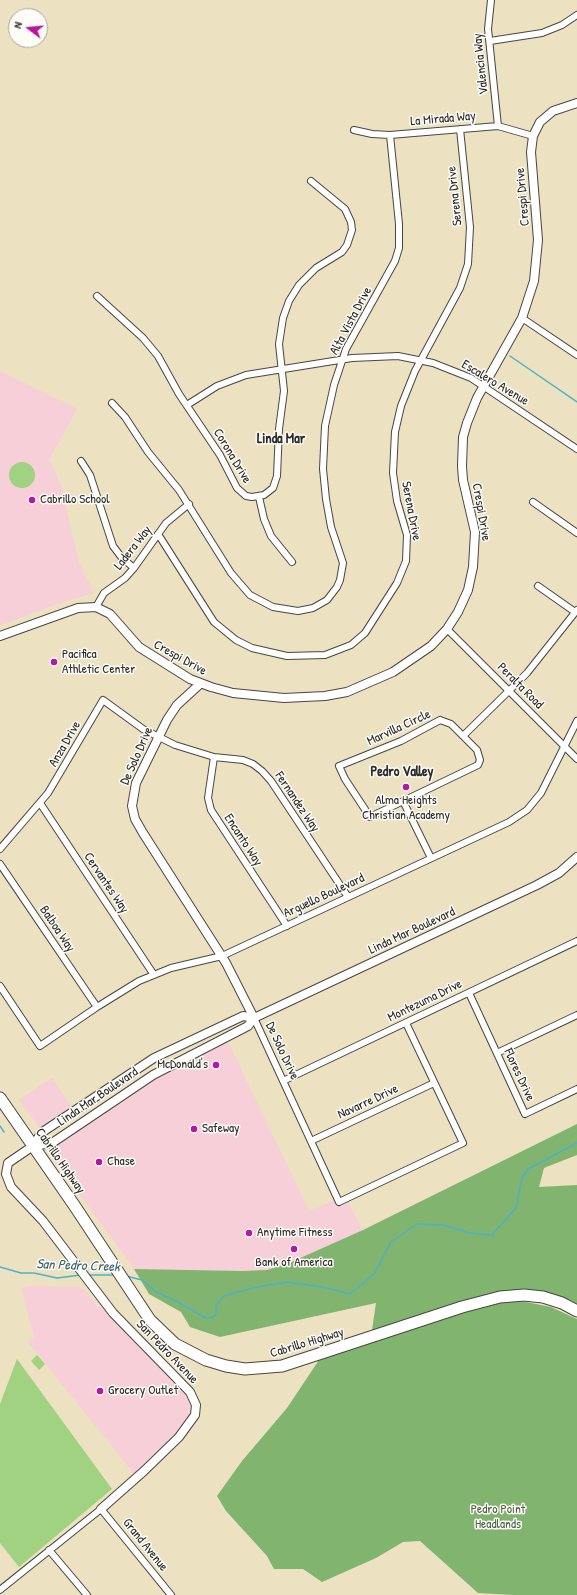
<!DOCTYPE html>
<style>
body{margin:0}
#map{position:relative;width:577px;height:1595px;overflow:hidden;background:#ece1c0;font-family:"Patrick Hand",sans-serif}
canvas{display:block}
.north{position:absolute;left:8px;top:8px;width:40px;height:40px;box-sizing:border-box;background:#fdfcf7;border:1px solid #a9a8a5;border-radius:50%;rotate:286deg;font-size:11px;font-weight:700;line-height:16px;text-align:center;color:#2b2b2b}
.north::after{content:'';display:block;margin:auto;width:14px;height:18px;background:#b5179e;clip-path:polygon(50% 0,100% 100%,50% 72%,0 100%)}
</style>
<div id="map">
<canvas width="577" height="1595"></canvas>
<div class="north">N</div>
</div>
<script>
const context = document.querySelector('canvas').getContext('2d');
context.lineJoin = 'round';
function fillPath(path, color) { context.fillStyle = color; context.fill(path, 'evenodd'); }
const toPath = rows => new Path2D(rows.map(r => 'M' + r).join(''));
function stroke(path, color, width, dash) { context.strokeStyle = color; context.lineWidth = width; context.lineCap = dash ? 'butt' : 'round'; context.setLineDash(dash || []); context.stroke(path); }
function write(font, color, halo, rows, align = 'center') {
  context.font = font + ' "Patrick Hand",sans-serif'; context.lineWidth = 3; context.setLineDash([]); context.textBaseline = 'middle'; context.strokeStyle = halo; context.fillStyle = color; for (const [text, x, y, turn = 0] of rows) {
    context.save(); context.translate(x, y); context.rotate((+turn || 0) * Math.PI / 180); context.textAlign = isNaN(turn) ? turn : align; if (halo) context.strokeText(text, 0, 0); context.fillText(text, 0, 0); context.restore();
  }
}
fillPath(toPath([
 [0,371,77,409,49,460,61,485,79,563,94,593,63,602,0,625],
 [217,1044,229,1044,309,1211,335,1200,339,1206,348,1202,363,1230,289,1263,267,1270,243,1271,134,1269,55,1160,51,1150,53,1144,177,1063],
 [52,1078,73,1109,42,1131,19,1100],
 [30,1286,79,1287,86,1291,97,1307,102,1305,189,1395,193,1406,191,1417,178,1435,136,1476,28,1342,34,1337,21,1288]
]), '#f6cfd8');
fillPath(toPath([
 '9 475a13 13 0 1 1 26 0a13 13 0 1 1-26 0Z',
 [37,1355,45,1364,39,1370,31,1361],
 [17,1359,112,1489,19,1567,0,1543,0,1404]
]), '#a1d281');
fillPath(toPath([
 [577,1124,577,1155,544,1168,539,1187,577,1185,577,1309,559,1297,450,1306,372,1330,376,1303,220,1337,190,1327,181,1312,149,1294,134,1269,243,1271,267,1270,289,1263,363,1230],
 [511,1299,551,1307,577,1319,577,1595,514,1595,478,1593,420,1541,403,1542,376,1558,322,1582,303,1569,274,1569,267,1556,226,1511,217,1496,242,1461,287,1408,319,1360,449,1315]
]), '#80b46f');
stroke(toPath([
 [510,356,577,402],
 [0,1126,4,1132],
 [0,1267,21,1273,34,1273,57,1278,81,1275],
 [88,1275,115,1275],
 [126,1276,142,1280,156,1292,178,1302,206,1318,214,1317,216,1314,216,1305,224,1296,252,1288,286,1282,323,1287,350,1294,374,1274,391,1242,417,1224,443,1225,469,1233,492,1235,516,1208,522,1178,528,1169,577,1143]
]), '#4cb2ca', 1.5);
const street = toPath([
 [491,0,488,29,498,126],
 [490,41,542,33,562,25,577,15],
 [354,130,372,134,390,135,498,126,533,136],
 [97,296,143,338,158,356,179,394,220,455,237,488,246,496,252,497,264,495,273,488,277,476,279,429,284,391,279,344,283,318,289,301,299,285,316,268,342,252,347,245,352,230,351,222,345,209,311,181],
 [522,318,577,355],
 [112,403,125,417,148,452,179,490,231,573,250,595,273,607,298,611,313,608,327,600,337,587,340,580,343,563,331,527,326,499,323,469,325,426,334,385,346,349,395,261,399,248,399,224,390,135],
 [187,405,217,386,246,375,352,358,398,356,433,363,471,378,577,449],
 [81,461,90,475,113,546,122,558,134,568],
 [259,497,264,519,271,536,292,562],
 [533,502,577,533],
 [158,534,214,622,236,640,252,648,287,656,325,655,351,645,365,633,397,583,406,561,407,535,397,501,393,473,395,432,401,406,415,371,460,288,468,264,470,227,460,129],
 [538,586,575,612],
 [96,607,104,593,125,578,134,568,166,523,189,504],
 [447,629,577,759],
 [440,720,451,724,477,750,480,760,478,765,370,817,345,779,339,766,401,741,440,720],
 [463,736,527,673,577,610],
 [214,757,208,798,211,810,287,926],
 [403,801,431,858],
 [40,803,154,975],
 [0,849,48,793,103,700,143,729,175,745,214,757,243,760,253,764,262,771,271,781,348,897],
 [0,864,97,1007],
 [0,986,40,1046,97,1007,139,981,171,968,222,956,509,822,527,810,541,793,577,721],
 [469,993,525,1114,577,1089],
 [254,1018,339,1202,463,1143,406,1023],
 [497,1053,577,1015],
 [283,1081,577,941],
 [311,1141,434,1083],
 [49,1550,87,1595],
 [0,1590,101,1509,171,1595]
]);
const secondary = toPath([
 [0,636,78,608,96,607,110,614,139,647,190,679,211,687,233,693,284,698,325,696,347,692,393,672,431,646,447,629,458,612,468,590,473,567,475,532,463,480,462,466,463,437,467,423,477,398,522,318,534,281,538,240,531,152,533,136,540,122,553,111,577,103],
 [200,684,177,705,167,720,136,783,132,806,135,819,143,833,226,963,254,1018],
 [33,1146,41,1133,154,1058,243,1016,254,1018],
 [101,1509,144,1471,179,1437,195,1415,196,1405,190,1392,113,1313,43,1221,11,1187,6,1174,8,1163,33,1146,52,1143,153,1075,248,1026,254,1018,537,885,559,873,577,857]
]);
const highway = toPath([
 [0,1098,74,1205,150,1320,175,1344,206,1360,226,1366,245,1369,282,1366,462,1307,500,1297,524,1295,543,1297,562,1303,577,1311]
]);
stroke(street, '#484641', 8);
stroke(secondary, '#484641', 10);
stroke(highway, '#484641', 13);
stroke(street, '#fff', 6);
stroke(secondary, '#fff', 8);
stroke(highway, '#fff', 11);
for (const [x, y, r, color] of [
 [32,500,4,"#b5179e"],
 [54,662,4,"#b5179e"],
 [406,787,4,"#b5179e"],
 [216,1065,4,"#b5179e"],
 [194,1129,4,"#b5179e"],
 [99,1162,4,"#b5179e"],
 [249,1233,4,"#b5179e"],
 [294,1249,4,"#b5179e"],
 [100,1391,4,"#b5179e"]
]) { const dot = new Path2D(); dot.arc(x, y, r, 0, 2 * Math.PI); context.fillStyle = color; context.fill(dot); stroke(dot, '#fdfcf7', 1.5); }
write('13px', '#2b2b2b', '#fdfcf7', [
 ["Valencia Way",481,64,-96],
 ["La Mirada Way",443,119,-5],
 ["Serena Drive",455,196,-96],
 ["Crespi Drive",523,197,-95],
 ["Alta Vista Drive",351,321,-62],
 ["Escalero Avenue",495,383,31],
 ["Corona Drive",232,456,59],
 ["Serena Drive",411,511,79],
 ["Crespi Drive",481,512,80],
 ["Ladera Way",133,548,-52],
 ["Crespi Drive",180,658,29],
 ["Peralta Road",520,686,45],
 ["Marvilla Circle",399,728,-25],
 ["Anza Drive",65,744,-60],
 ["De Solo Drive",137,756,-66],
 ["Fernandez Way",297,802,56],
 ["Encanto Way",243,840,57],
 ["Cervantes Way",106,883,56],
 ["Arguello Boulevard",324,896,-25],
 ["Balboa Way",57,929,56],
 ["Linda Mar Boulevard",412,931,-25],
 ["Montezuma Drive",425,1001,-26],
 ["De Solo Drive",282,1051,65],
 ["Flores Drive",519,1075,65],
 ["Linda Mar Boulevard",98,1097,-34],
 ["Navarre Drive",368,1102,-25],
 ["Cabrillo Highway",60,1161,55],
 ["Cabrillo Highway",307,1343,-17],
 ["San Pedro Avenue",167,1352,46],
 ["Grand Avenue",145,1545,51]
]);
write('13px', '#2b2b2b', '#fdfcf7', [
 ["Cabrillo School",40,500],
 ["Pacifica",62,655],
 ["Athletic Center",62,670],
 ["Alma Heights",406,801,"center"],
 ["Christian Academy",406,816,"center"],
 ["McDonald's",208,1065,"right"],
 ["Safeway",202,1129],
 ["Chase",107,1162],
 ["Anytime Fitness",257,1233],
 ["Bank of America",294,1263,"center"],
 ["Grocery Outlet",108,1391]
], 'left');
write('13px', '#4e5d45', '#fdfcf7', [
 ["Pedro Point",498,1510],
 ["Headlands",498,1525]
]);
write('bold 14px', '#2b2b2b', '#fdfcf7', [
 ["Linda Mar",281,439],
 ["Pedro Valley",402,772]
]);
write('italic 14px', '#38616b', '#fdfcf7', [
 ["San Pedro Creek",78,1266,2]
]);
</script>
